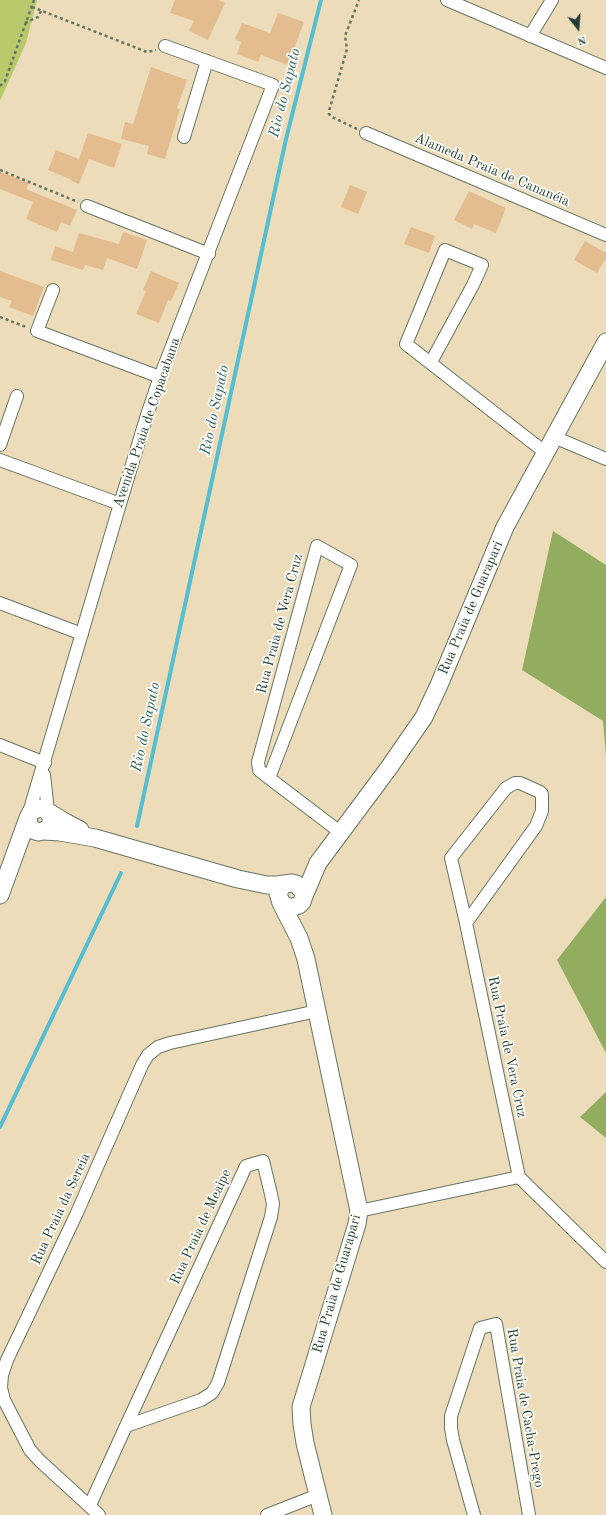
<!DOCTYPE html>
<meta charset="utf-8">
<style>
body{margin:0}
#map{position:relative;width:606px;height:1515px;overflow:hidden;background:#eddcb9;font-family:"Old Standard TT",serif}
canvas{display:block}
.north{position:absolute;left:558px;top:8px;width:40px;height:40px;-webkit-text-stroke:3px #fdfcf7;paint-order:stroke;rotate:163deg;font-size:11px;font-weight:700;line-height:16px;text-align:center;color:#1f3d34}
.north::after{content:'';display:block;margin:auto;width:14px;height:18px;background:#1f3d34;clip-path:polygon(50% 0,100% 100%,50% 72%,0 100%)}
</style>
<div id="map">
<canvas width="606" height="1515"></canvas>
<div class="north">N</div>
</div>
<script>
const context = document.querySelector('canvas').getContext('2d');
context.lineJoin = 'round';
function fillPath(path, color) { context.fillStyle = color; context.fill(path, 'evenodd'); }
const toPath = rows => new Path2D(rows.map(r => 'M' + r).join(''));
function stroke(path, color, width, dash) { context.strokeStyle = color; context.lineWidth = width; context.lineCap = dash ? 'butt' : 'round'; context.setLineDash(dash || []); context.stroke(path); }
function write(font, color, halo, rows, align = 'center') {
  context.font = font + ' "Old Standard TT",serif'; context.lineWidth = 3.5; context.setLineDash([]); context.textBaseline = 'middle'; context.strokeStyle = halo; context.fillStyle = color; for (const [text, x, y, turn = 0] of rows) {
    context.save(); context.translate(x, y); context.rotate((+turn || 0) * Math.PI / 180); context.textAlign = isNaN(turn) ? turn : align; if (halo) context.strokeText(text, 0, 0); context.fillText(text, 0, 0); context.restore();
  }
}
fillPath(toPath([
 [0,0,37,0,26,43,0,101]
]), '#b8c96c');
fillPath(toPath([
 [553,531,606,565,606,756,603,721,522,670],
 [606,897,606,1053,557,960],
 [606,1092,606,1138,580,1117]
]), '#92ad60');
stroke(toPath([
 [137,826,286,139,321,0],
 [0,1127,121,873]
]), '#55bed1', 4);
fillPath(toPath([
 [175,0,219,0,225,3,208,40,189,31,194,21,170,13],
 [278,13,304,22,288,65,261,55,258,62,237,54,241,42,235,39,242,23,270,33],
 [151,67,187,80,177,108,180,109,165,159,147,154,149,146,121,139,125,122,133,124],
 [88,133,122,144,114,168,89,159,79,184,71,181,72,180,48,170,56,150,79,159],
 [0,172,29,183,26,189,77,210,70,226,61,222,57,232,26,219,33,202,0,189],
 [350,185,367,192,358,214,341,207],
 [469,191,506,208,496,233,474,224,472,229,454,220],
 [411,227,435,236,429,253,404,244],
 [123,232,147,240,137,269,107,258,103,270,85,265,83,270,51,260,55,246,73,252,79,233,119,244],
 [585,241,606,253,606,258,597,273,574,260],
 [0,271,44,287,33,316,9,307,12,301,0,297],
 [151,271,179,283,171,301,168,300,159,323,136,314,146,291,143,290]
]), '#e3bc8f');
const street = toPath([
 [447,0,606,68],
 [530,36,552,0],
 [366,133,606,235],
 [184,137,207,61],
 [87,206,209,254],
 [53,290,37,331,160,377],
 [431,362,473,285,482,265,445,250,406,344,546,453],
 [554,437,606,459],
 [0,445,17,396],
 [0,460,120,504],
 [0,603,82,634],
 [0,745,45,763],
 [44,775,48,811],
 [269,778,259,770,258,762,317,546,351,565,269,778,340,832],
 [28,816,120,504,147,415,160,377,273,85,165,46],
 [466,923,451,858,506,788,515,783,520,783,540,792,542,794,542,811,536,826,466,923,519,1177],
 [359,1211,519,1177,606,1262],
 [90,1505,126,1426,169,1333,246,1166,263,1161,271,1194,273,1204,271,1217,218,1383,212,1393,201,1400,126,1426],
 [99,1515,40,1461,30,1450,4,1400,1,1388,2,1375,7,1360,76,1215,142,1065,148,1055,158,1047,170,1043,317,1011],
 [267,1515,318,1495],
 [474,1515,453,1440,451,1428,451,1416,480,1328,496,1324,529,1515]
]);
const secondary = toPath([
 [49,812,52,821,48,829,39,832,35,831,29,826,28,818,31,812,39,808,44,809,63,821,80,830],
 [44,831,60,832,95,838,238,879,267,885,277,885,292,883,296,884,303,891,304,896,302,902,299,905,290,908,281,903,278,893,281,888,284,885],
 [0,895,28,818],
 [304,896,318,863,388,769,424,717,439,685,505,527,606,342],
 [282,905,299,938,306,959,359,1211,357,1224,301,1407,302,1424,305,1443,323,1515]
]);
stroke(street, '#677563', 14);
stroke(secondary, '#677563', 19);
stroke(toPath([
 [32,7,147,52,156,50],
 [25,23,38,17,41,11],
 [0,86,5,81,34,0],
 [357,129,332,117,329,114,329,111,347,49,345,36,359,0],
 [0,170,78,202],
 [0,317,26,327]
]), '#677563', 2.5, [3, 3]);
stroke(street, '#fff', 12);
stroke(secondary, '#fff', 17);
write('14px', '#1f3d34', '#fdfcf7', [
 ["Alameda Praia de Cananéia",492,170,23],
 ["Avenida Praia de Copacabana",147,423,-71],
 ["Rua Praia de Guarapari",471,608,-67],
 ["Rua Praia de Vera Cruz",280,624,-75],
 ["Rua Praia de Vera Cruz",507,1047,78],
 ["Rua Praia da Sereia",61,1209,-65],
 ["Rua Praia de Meaipe",201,1227,-65],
 ["Rua Praia de Guarapari",337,1284,-74],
 ["Rua Praia de Cacha-Prego",525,1408,80]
]);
write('italic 15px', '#2f6463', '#fdfcf7', [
 ["Rio do Sapato",285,93,-76],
 ["Rio do Sapato",215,410,-78],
 ["Rio do Sapato",146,727,-78]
]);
</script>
